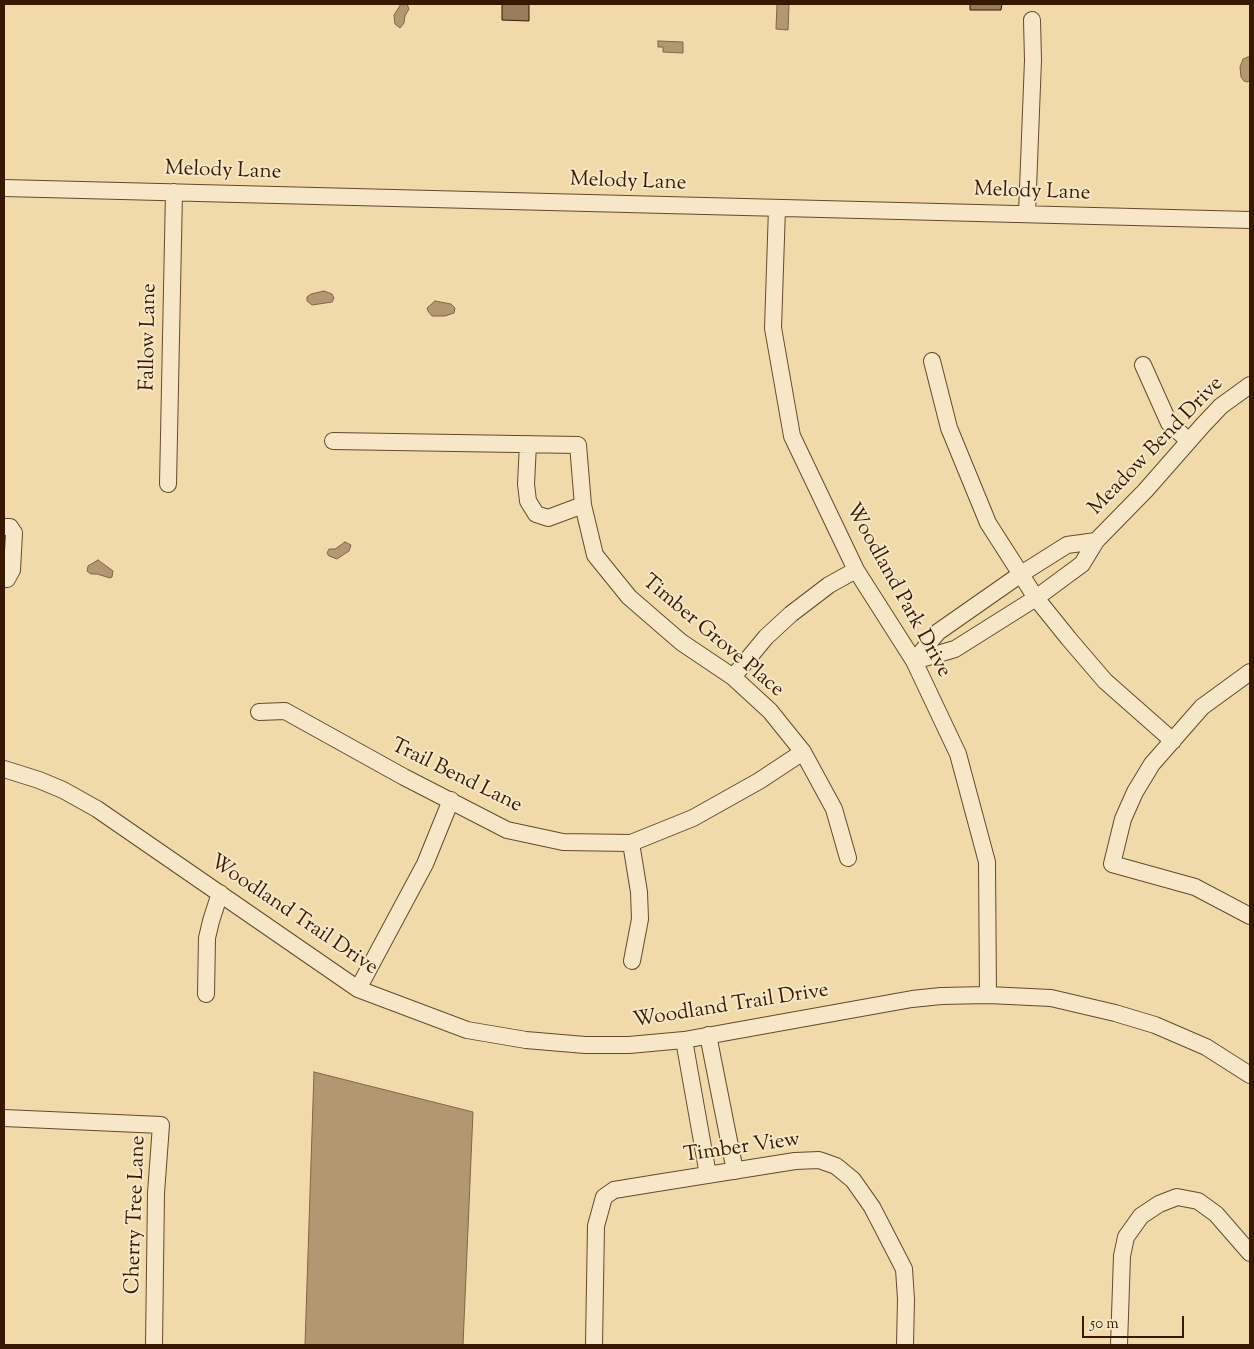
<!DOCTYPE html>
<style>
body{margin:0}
#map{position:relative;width:1254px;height:1349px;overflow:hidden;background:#f0daaa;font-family:"Sorts Mill Goudy",serif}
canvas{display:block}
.frame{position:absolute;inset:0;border:5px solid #371902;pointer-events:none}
.scale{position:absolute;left:1082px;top:1316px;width:102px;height:22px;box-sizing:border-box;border:2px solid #371902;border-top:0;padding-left:6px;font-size:15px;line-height:18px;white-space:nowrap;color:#371902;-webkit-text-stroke:4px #f5e7c8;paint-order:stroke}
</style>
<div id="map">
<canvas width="1254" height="1349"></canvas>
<div class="frame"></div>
<div class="scale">50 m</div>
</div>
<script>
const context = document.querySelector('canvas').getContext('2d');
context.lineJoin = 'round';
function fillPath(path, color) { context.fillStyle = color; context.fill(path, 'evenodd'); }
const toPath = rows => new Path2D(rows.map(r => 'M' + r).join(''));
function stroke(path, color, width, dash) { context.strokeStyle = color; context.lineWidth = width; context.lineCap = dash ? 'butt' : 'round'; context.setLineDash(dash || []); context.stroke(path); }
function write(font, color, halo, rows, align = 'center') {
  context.font = font + ' "Sorts Mill Goudy",serif'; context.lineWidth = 4; context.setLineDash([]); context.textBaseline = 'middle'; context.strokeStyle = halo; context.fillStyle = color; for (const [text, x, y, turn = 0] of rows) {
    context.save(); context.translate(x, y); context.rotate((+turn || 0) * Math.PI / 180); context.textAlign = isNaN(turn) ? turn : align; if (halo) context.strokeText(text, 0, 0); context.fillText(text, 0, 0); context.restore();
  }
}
const water = toPath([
 [401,4,407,4,409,9,405,16,404,23,400,28,395,24,394,15,401,4],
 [777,4,789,4,788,30,776,29,777,4],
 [658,41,683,42,683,53,663,52,663,47,658,47,658,41],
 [1248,57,1250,57,1250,81,1247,82,1244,81,1241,77,1240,67,1243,59,1248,57],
 [324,291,332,294,334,298,332,302,312,305,307,301,307,297,311,294,324,291],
 [435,301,451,304,455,308,454,313,445,316,432,316,428,311,427,308,435,301],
 [345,542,351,545,349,551,337,559,329,556,327,553,329,549,335,549,345,542],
 [98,560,113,571,112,577,110,578,97,574,91,574,87,571,88,566,98,560],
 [314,1072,473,1112,463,1345,305,1345,314,1072]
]);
fillPath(water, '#b19871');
stroke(water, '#806545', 1);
const building = toPath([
 [502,4,529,4,529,21,502,20,502,4],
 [970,4,1002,4,1001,10,970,10,970,4]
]);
fillPath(building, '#977d59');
stroke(building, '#371902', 1);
const minor = toPath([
 [4,188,1250,220],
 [777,208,773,328,792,436,856,570,914,661,958,754,987,862,988,995],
 [1027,214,1033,60,1032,20],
 [932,361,949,428,988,523,1036,598,1069,639,1105,681,1173,741],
 [1143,365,1169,423,1189,441],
 [333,441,578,445,583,505,595,555,629,597,681,642,733,677,770,711,803,752,834,809,848,858],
 [528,444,526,484,528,501,536,514,548,518,583,505],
 [168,484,174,192],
 [4,527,10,527,14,533,12,570,7,579,4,579],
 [914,661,955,649,1036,598,1082,564,1096,541,1145,491,1203,425,1221,406,1250,385],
 [914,661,938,632,1021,574,1067,545,1096,541],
 [1250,672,1202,707,1152,764,1135,792,1123,819,1112,864,1195,887,1250,916],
 [733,677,766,637,791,614,829,585,856,570],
 [259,712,285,711,404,777,507,830,563,842,631,843,693,818,759,781,803,752],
 [4,769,39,780,63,790,97,809,358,989,467,1030,526,1040,585,1045,629,1045,684,1040,912,999,941,996,988,995,1051,998,1115,1013,1155,1025,1206,1047,1250,1075],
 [631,843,639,892,640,919,632,961],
 [358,989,425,864,451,800],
 [206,994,207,938,211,921,220,893],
 [708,1035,735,1171],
 [684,1040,708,1175],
 [4,1118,161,1125,156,1193,154,1345],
 [594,1345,596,1226,604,1197,614,1190,657,1183,795,1161,819,1160,836,1166,853,1180,872,1207,904,1269,906,1299,905,1345],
 [1119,1345,1122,1256,1126,1237,1141,1216,1159,1204,1177,1197,1198,1201,1216,1214,1250,1253]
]);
stroke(minor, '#65492c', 18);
stroke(minor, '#f5e7c8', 16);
write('21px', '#371902', '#f5e7c8', [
 ["Melody Lane",223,172,2],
 ["Melody Lane",628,183,2],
 ["Melody Lane",1032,193,2],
 ["Fallow Lane",150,337,-89],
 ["Meadow Bend Drive",1157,447,-46],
 ["Woodland Park Drive",897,591,61],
 ["Timber Grove Place",712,637,40],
 ["Trail Bend Lane",456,777,26],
 ["Woodland Trail Drive",293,916,34],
 ["Woodland Trail Drive",731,1007,-9],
 ["Timber View",742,1149,-8],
 ["Cherry Tree Lane",137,1215,-88]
]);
</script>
